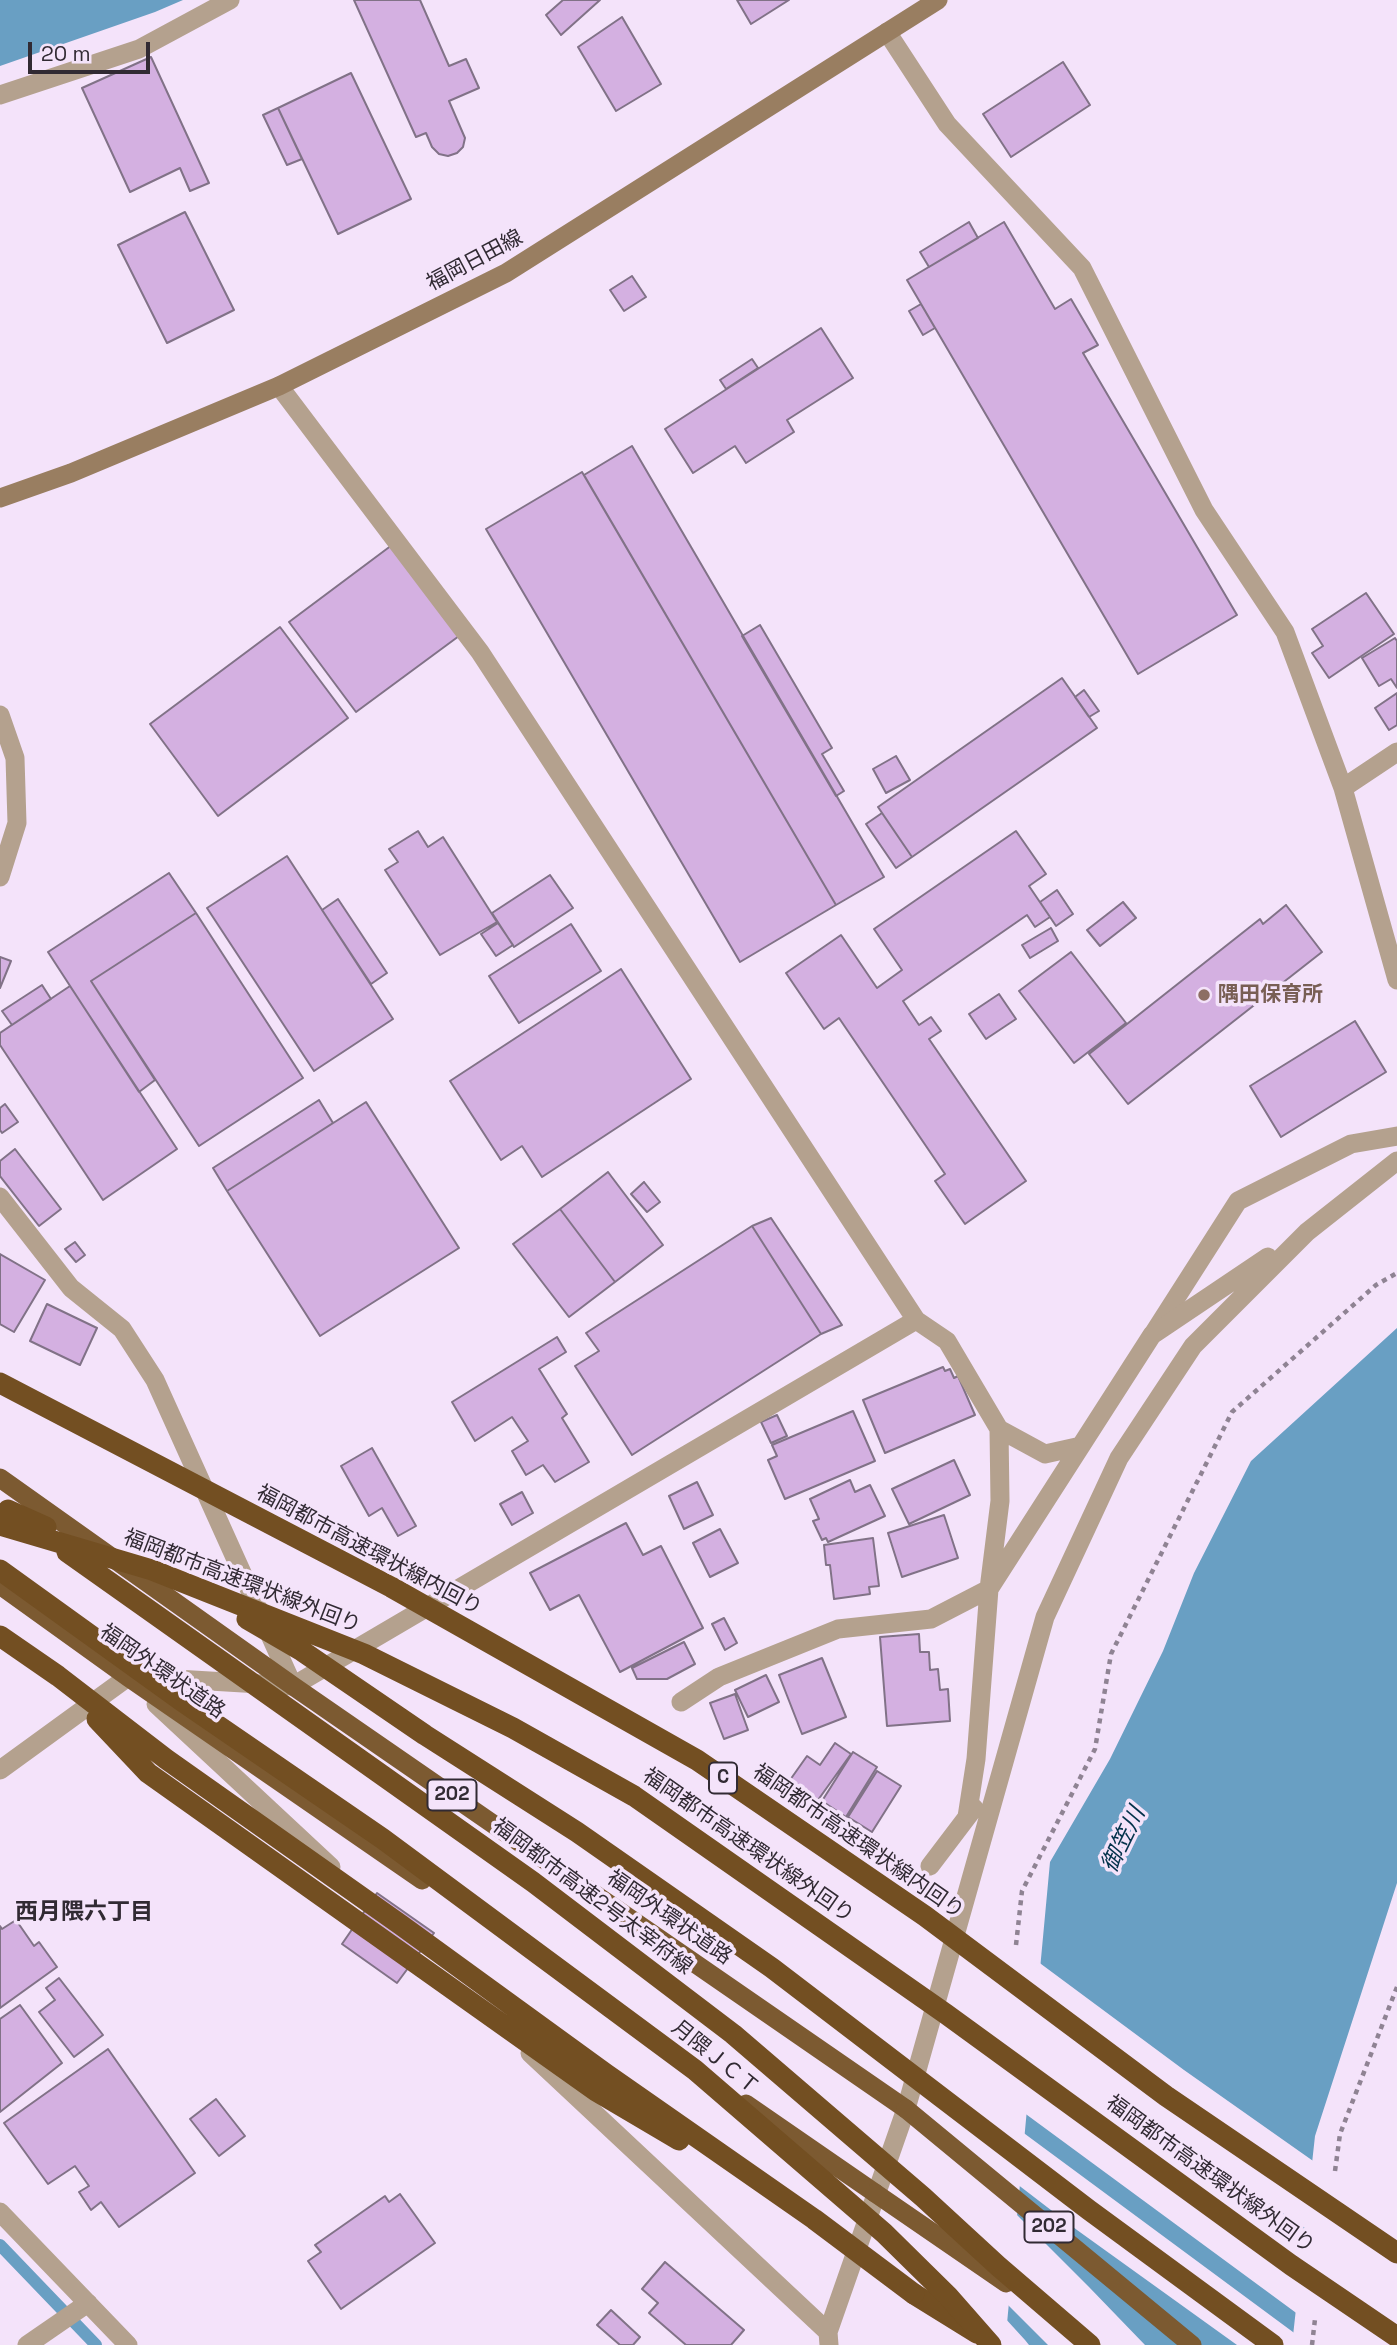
<!DOCTYPE html>
<meta charset="utf-8">
<style>
body{margin:0}
#map{position:relative;width:1397px;height:2345px;overflow:hidden;background:#f4e3fa;font-family:"Space Grotesk",sans-serif}
canvas{display:block}
.scale{position:absolute;left:28px;top:42px;width:122px;height:32px;box-sizing:border-box;border:4px solid #312a33;border-top:0;padding-left:9px;font-size:21px;line-height:24px;white-space:nowrap;color:#312a33;-webkit-text-stroke:5px #f4e3fa;paint-order:stroke}
</style>
<div id="map">
<canvas width="1397" height="2345"></canvas>
<div class="scale">20 m</div>
</div>
<script>
const context = document.querySelector('canvas').getContext('2d');
context.lineJoin = 'round';
function fillPath(path, color) { context.fillStyle = color; context.fill(path, 'evenodd'); }
const toPath = rows => new Path2D(rows.map(r => 'M' + r).join(''));
function stroke(path, color, width, dash) { context.strokeStyle = color; context.lineWidth = width; context.lineCap = dash ? 'butt' : 'round'; context.setLineDash(dash || []); context.stroke(path); }
function write(font, color, halo, rows, align = 'center') {
  context.font = font + ' "Space Grotesk","Noto Sans JP",sans-serif'; context.lineWidth = 7; context.setLineDash([]); context.textBaseline = 'middle'; context.strokeStyle = halo; context.fillStyle = color; for (const [text, x, y, turn = 0] of rows) {
    context.save(); context.translate(x, y); context.rotate((+turn || 0) * Math.PI / 180); context.textAlign = isNaN(turn) ? turn : align; if (halo) context.strokeText(text, 0, 0); context.fillText(text, 0, 0); context.restore();
  }
}
fillPath(toPath([
 [0,0,183,0,155,12,0,66],
 [1397,1328,1397,1883,1315,2136,1292,2345,1005,2345,1050,1862,1110,1759,1163,1651,1194,1573,1251,1461]
]), '#699fc3');
fillPath(toPath([
 [1037,1961,1184,2070,1316,2163,1308,2230,1192,2151,1308,2232,1299,2315,1023,2112],
 [1021,2131,1297,2335,1296,2345,1237,2345,1077,2230,1017,2184],
 [1014,2212,1089,2287,1145,2345,1048,2345,1006,2303],
 [1004,2317,1025,2340,1029,2345,1002,2345]
]), '#f4e3fa');
stroke(toPath([
 [0,2245,96,2345]
]), '#699fc3', 12);
const building = toPath([
 [354,0,420,0,449,66,466,59,479,88,449,101,465,138,463,147,457,153,448,156,439,154,432,147,426,133,416,137,354,0],
 [563,0,600,0,561,35,546,15,563,0],
 [737,0,789,0,751,24,737,0],
 [622,17,661,84,616,111,578,47,622,17],
 [151,57,209,183,190,191,180,168,130,192,82,88,151,57],
 [1063,62,1090,105,1011,157,983,114,1063,62],
 [351,73,411,199,338,234,278,108,351,73],
 [278,108,302,159,287,165,263,115,278,108],
 [185,212,234,310,167,343,118,245,185,212],
 [969,222,978,238,929,267,920,252,969,222],
 [1004,222,1055,309,1071,299,1098,345,1083,353,1237,615,1138,674,907,280,1004,222],
 [632,276,646,297,624,311,610,290,632,276],
 [921,304,935,328,923,335,909,311,921,304],
 [821,328,853,378,787,420,794,432,746,463,735,446,693,473,665,429,821,328],
 [752,359,758,368,726,389,720,380,752,359],
 [632,446,884,877,836,905,584,475,632,446],
 [582,472,836,905,740,962,486,529,582,472],
 [392,545,459,636,356,712,289,622,392,545],
 [1366,593,1394,634,1329,678,1312,653,1323,646,1312,629,1366,593],
 [760,625,832,748,822,754,844,791,836,796,742,636,760,625],
 [280,627,348,718,218,816,150,724,280,627],
 [1395,638,1397,641,1397,688,1391,679,1379,686,1362,658,1395,638],
 [1062,678,1097,728,912,857,878,807,1062,678],
 [1084,690,1099,711,1089,717,1075,697,1084,690],
 [1397,693,1397,725,1389,730,1375,708,1397,693],
 [896,756,910,780,886,793,873,769,896,756],
 [882,813,912,857,896,868,866,824,882,813],
 [418,831,428,847,443,837,497,922,440,955,385,870,398,862,389,849,418,831],
 [1016,831,1046,874,1029,886,1050,917,1035,927,1027,915,903,1001,919,1025,931,1017,941,1031,929,1039,1026,1181,965,1224,935,1181,945,1174,839,1018,824,1029,786,973,841,935,877,988,902,970,874,929,1016,831],
 [287,856,393,1019,314,1071,207,908,287,856],
 [169,873,196,913,91,981,155,1080,139,1092,48,952,169,873],
 [550,875,573,908,514,947,492,913,550,875],
 [1057,890,1073,914,1056,926,1040,902,1057,890],
 [338,899,387,973,371,984,322,910,338,899],
 [1123,902,1136,918,1100,946,1087,930,1123,902],
 [1286,905,1322,952,1128,1104,1089,1054,1260,919,1263,924,1286,905],
 [196,913,303,1078,199,1146,91,981,196,913],
 [498,923,513,945,496,956,481,934,498,923],
 [571,924,601,971,519,1023,489,976,571,924],
 [1051,928,1058,941,1030,958,1022,945,1051,928],
 [1071,952,1126,1023,1074,1063,1019,991,1071,952],
 [0,957,11,961,0,988,0,957],
 [621,969,691,1079,542,1177,522,1146,501,1160,450,1081,621,969],
 [42,985,51,999,12,1025,2,1011,42,985],
 [70,986,177,1149,103,1200,0,1045,0,1033,70,986],
 [999,994,1016,1019,986,1039,969,1014,999,994],
 [1355,1021,1386,1072,1281,1137,1250,1086,1355,1021],
 [319,1100,333,1123,227,1191,213,1168,319,1100],
 [366,1102,459,1248,320,1336,227,1191,366,1102],
 [5,1104,18,1122,2,1133,0,1130,0,1108,5,1104],
 [15,1149,61,1209,39,1226,0,1176,0,1161,15,1149],
 [608,1172,663,1245,615,1282,560,1209,608,1172],
 [644,1182,660,1202,647,1212,631,1194,644,1182],
 [560,1209,615,1282,569,1317,513,1244,560,1209],
 [771,1218,842,1325,821,1334,752,1226,771,1218],
 [752,1226,821,1334,632,1455,575,1366,599,1351,586,1333,752,1226],
 [75,1242,85,1255,76,1262,65,1249,75,1242],
 [0,1254,45,1280,14,1332,0,1324,0,1254],
 [47,1304,97,1328,80,1365,30,1341,47,1304],
 [557,1337,566,1352,539,1369,567,1414,562,1418,589,1462,555,1482,543,1465,526,1475,512,1451,528,1441,512,1417,475,1441,452,1402,557,1337],
 [943,1367,945,1371,950,1369,954,1378,958,1376,975,1415,885,1453,863,1400,943,1367],
 [853,1411,875,1461,785,1499,768,1460,777,1456,772,1445,853,1411],
 [777,1415,787,1436,771,1443,761,1422,777,1415],
 [372,1448,416,1526,398,1536,382,1508,369,1516,341,1466,372,1448],
 [954,1460,970,1495,909,1524,892,1489,954,1460],
 [850,1480,855,1492,870,1485,885,1516,828,1542,826,1538,822,1540,813,1521,819,1519,810,1499,850,1480],
 [697,1482,713,1515,684,1529,669,1496,697,1482],
 [522,1492,533,1513,512,1525,500,1504,522,1492],
 [944,1515,958,1558,902,1577,888,1533,944,1515],
 [626,1523,643,1555,661,1546,703,1628,620,1672,579,1595,550,1610,530,1573,626,1523],
 [720,1529,738,1563,710,1577,693,1543,720,1529],
 [873,1538,879,1586,869,1587,870,1594,834,1599,830,1565,826,1565,824,1545,873,1538],
 [724,1618,737,1643,725,1650,712,1624,724,1618],
 [919,1634,920,1652,929,1652,930,1670,938,1669,940,1690,948,1689,950,1721,887,1726,880,1637,919,1634],
 [684,1642,695,1664,667,1679,637,1679,632,1668,684,1642],
 [822,1658,846,1717,802,1734,779,1675,822,1658],
 [766,1675,779,1702,748,1717,735,1690,766,1675],
 [735,1694,748,1730,724,1739,710,1703,735,1694],
 [835,1743,851,1754,818,1800,790,1780,807,1756,820,1765,835,1743],
 [853,1752,877,1767,846,1817,822,1801,853,1752],
 [877,1771,901,1786,872,1832,848,1817,877,1771],
 [377,1893,434,1933,397,1983,342,1944,377,1893],
 [16,1920,34,1946,39,1942,57,1967,0,2008,0,1926,2,1929,16,1920],
 [59,1978,103,2035,74,2057,39,2012,55,2000,46,1988,59,1978],
 [20,2005,62,2063,0,2112,0,2019,20,2005],
 [108,2049,195,2173,119,2227,101,2202,91,2210,79,2192,89,2186,75,2166,48,2184,4,2123,108,2049],
 [216,2099,245,2136,219,2156,190,2119,216,2099],
 [400,2194,435,2243,341,2309,308,2261,321,2252,315,2245,385,2196,389,2202,400,2194],
 [665,2262,744,2330,731,2345,686,2345,649,2313,658,2303,642,2289,665,2262],
 [611,2310,640,2337,633,2345,620,2345,597,2325,611,2310]
]);
fillPath(building, '#d4b0e1');
stroke(building, '#817287', 2);
stroke(toPath([
 [1016,1945,1022,1891,1095,1749,1111,1654,1232,1412,1376,1285,1397,1273],
 [1335,2171,1340,2134,1397,1987],
 [1312,2345,1315,2319]
]), '#8f8393', 4.5, [5, 5]);
stroke(toPath([
 [1153,1334,1238,1201,1351,1144,1397,1136]
]), '#b4a18e', 19);
stroke(toPath([
 [887,32,947,124,1082,268,1204,510,1285,632,1343,788],
 [0,95,139,49,230,0],
 [279,386,480,652,916,1320,947,1341,999,1429,1045,1454,1081,1446],
 [0,715,15,758,17,823,0,877],
 [1397,752,1343,788,1397,980],
 [0,1197,71,1288,122,1329,155,1380,293,1686],
 [143,1677,293,1686,916,1320],
 [681,1702,719,1677,838,1629,931,1619,989,1589,1000,1501,999,1429],
 [156,1704,331,1867],
 [967,1817,976,1759,989,1589,1152,1335,1268,1257],
 [930,1866,974,1808],
 [530,2053,828,2332],
 [0,2212,128,2345],
 [27,2345,88,2303],
 [829,2345,828,2332,906,2109,1045,1617,1119,1458,1193,1346,1307,1232,1397,1161]
]), '#b4a18e', 19);
stroke(toPath([
 [0,1770,128,1677]
]), '#b4a18e', 19);
stroke(toPath([
 [0,498,71,473,279,386,506,273,938,0]
]), '#997e61', 19);
stroke(toPath([
 [0,1478,293,1686,906,2109],
 [0,1585,128,1677,422,1880],
 [746,2104,875,2193]
]), '#7c5a31', 19);
stroke(toPath([
 [914,2294,977,2333]
]), '#734f22', 21);
stroke(toPath([
 [906,2109,1192,2345],
 [875,2193,1006,2283]
]), '#7c5a31', 19);
stroke(toPath([
 [0,1383,391,1587,697,1760,925,1916,1166,2096,1397,2253],
 [8,1510,46,1527],
 [0,1525,152,1570,364,1654,513,1728,634,1796,946,2014,1291,2265,1397,2337],
 [67,1552,533,1882,733,2034,923,2197,998,2266,1090,2345],
 [0,1570,179,1699,383,1839,695,2070,884,2233,948,2296,991,2345],
 [247,1619,302,1651,425,1735,577,1832,772,1968,1089,2210,1273,2345],
 [0,1636,58,1676,166,1759,401,1925,606,2074,814,2219,914,2294],
 [97,1719,148,1773,596,2091,679,2140]
]), '#734f22', 21);
for (const [x, y, r, color] of [
 [1204,995,7,"#8d6e63"]
]) { const dot = new Path2D(); dot.arc(x, y, r, 0, 2 * Math.PI); context.fillStyle = color; context.fill(dot); stroke(dot, '#f4e3fa', 2.5); }
for (const [x, y, w] of [
 [723,1778,28],
 [452,1795,49],
 [1049,2227,49]
]) { const box = new Path2D(); box.roundRect(x - w / 2, y - 15.5, w, 31, 5); context.fillStyle = '#f4e3fa'; context.fill(box); stroke(box, '#312a33', 2); }
write('bold 19px', '#312a33', null, [
 ["C",723,1778],
 ["202",452,1795],
 ["202",1049,2227]
]);
write('21px', '#312a33', '#f4e3fa', [
 ["福岡日田線",475,261,-28],
 ["福岡都市高速環状線内回り",369,1551,28],
 ["福岡都市高速環状線外回り",242,1582,21],
 ["福岡外環状道路",162,1672,35],
 ["福岡都市高速環状線内回り",858,1842,35],
 ["福岡都市高速環状線外回り",748,1846,35],
 ["福岡都市高速2号太宰府線",592,1897,37],
 ["福岡外環状道路",669,1918,35],
 ["月隈ＪＣＴ",715,2058,39],
 ["福岡都市高速環状線外回り",1210,2175,36]
]);
write('bold 21px', '#785e54', '#f4e3fa', [
 ["隅田保育所",1218,995]
], 'left');
write('italic 23px', '#03324b', '#f4e3fa', [
 ["御笠川",1124,1840,-64]
]);
write('bold 23px', '#312a33', '#f4e3fa', [
 ["西月隈六丁目",84,1913]
]);
</script>
